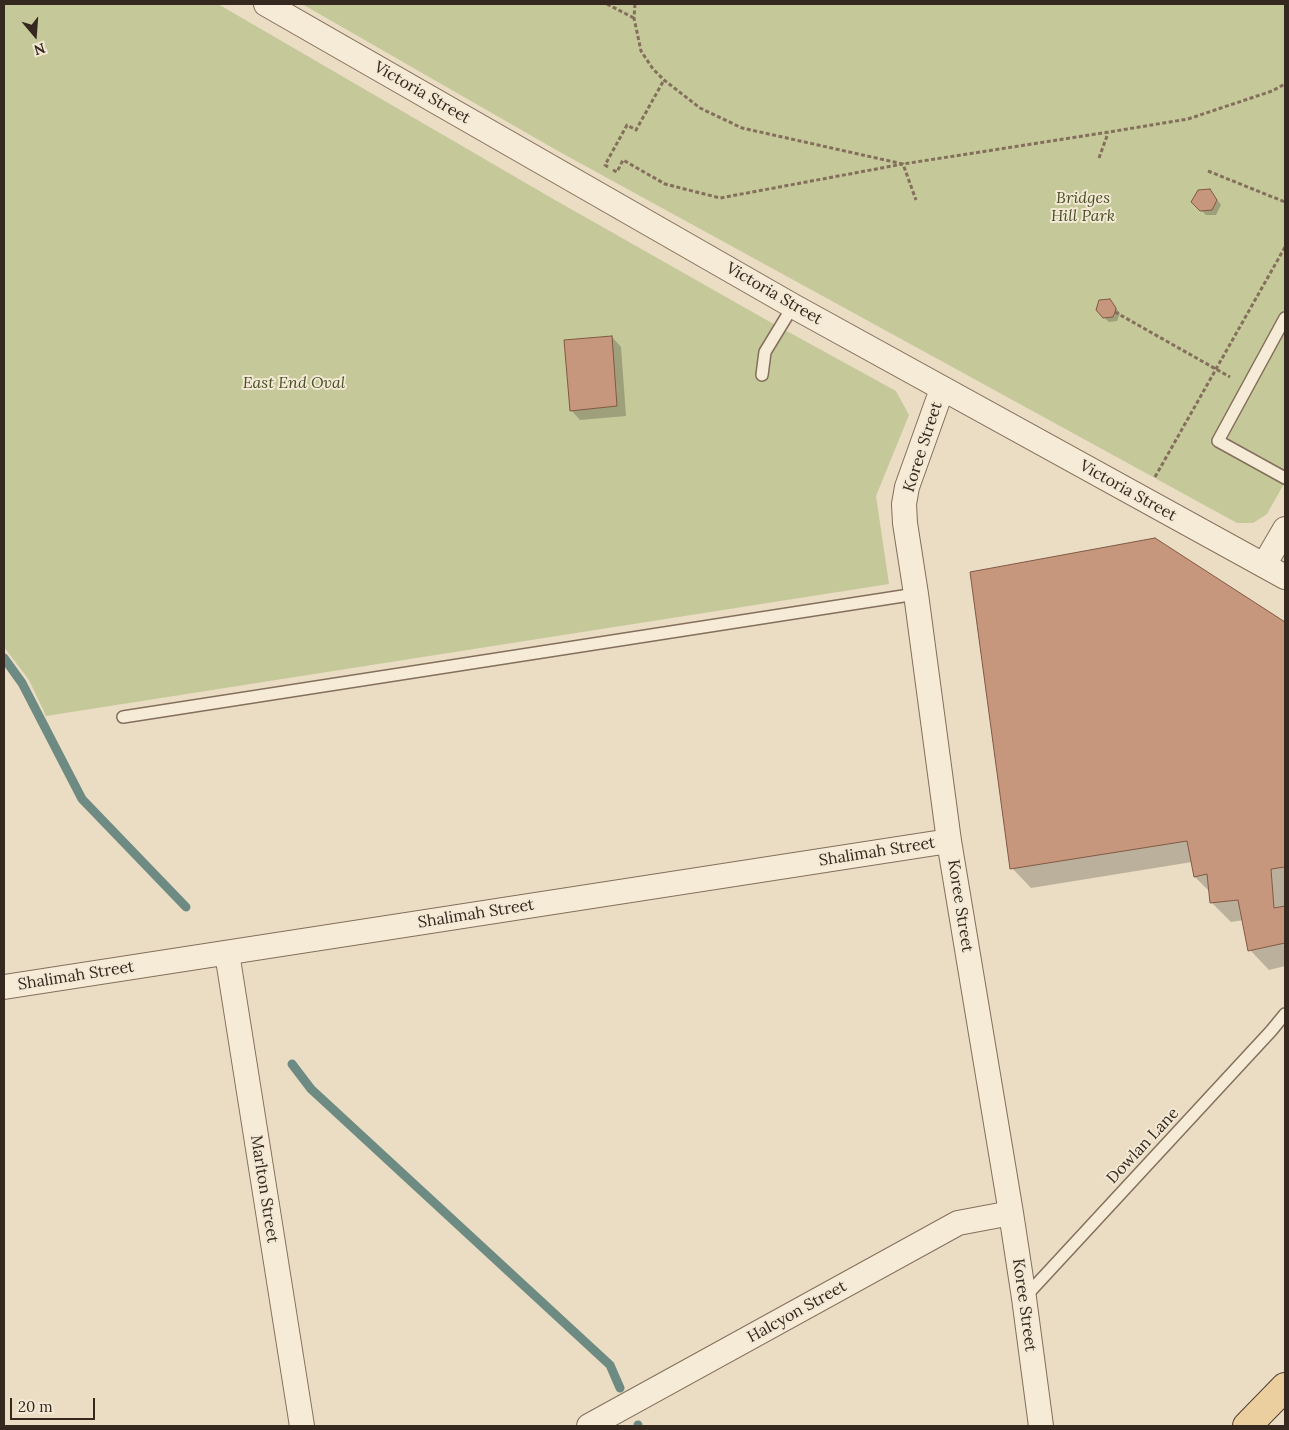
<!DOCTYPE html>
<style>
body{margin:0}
#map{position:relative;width:1289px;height:1430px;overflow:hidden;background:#eaddc4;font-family:Lora,serif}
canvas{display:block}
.frame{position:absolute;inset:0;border:5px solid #35281f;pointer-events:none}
.north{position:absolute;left:10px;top:10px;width:50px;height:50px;-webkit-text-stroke:4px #f2e8d3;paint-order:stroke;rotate:162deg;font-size:14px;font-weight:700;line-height:20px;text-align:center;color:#35281f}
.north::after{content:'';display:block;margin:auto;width:18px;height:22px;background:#35281f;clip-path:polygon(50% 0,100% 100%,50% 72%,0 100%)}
.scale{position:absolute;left:10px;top:1398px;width:85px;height:22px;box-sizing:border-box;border:2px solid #35281f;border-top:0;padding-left:6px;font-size:15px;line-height:18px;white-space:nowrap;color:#35281f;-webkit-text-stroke:4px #f2e8d3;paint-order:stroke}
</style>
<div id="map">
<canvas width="1289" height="1430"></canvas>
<div class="frame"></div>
<div class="north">N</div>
<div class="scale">20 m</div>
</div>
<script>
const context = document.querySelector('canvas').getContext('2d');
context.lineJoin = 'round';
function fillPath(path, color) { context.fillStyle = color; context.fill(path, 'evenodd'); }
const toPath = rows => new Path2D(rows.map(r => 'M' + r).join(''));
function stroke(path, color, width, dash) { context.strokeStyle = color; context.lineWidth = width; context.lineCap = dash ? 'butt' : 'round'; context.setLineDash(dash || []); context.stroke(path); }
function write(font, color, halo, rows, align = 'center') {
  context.font = font + ' Lora,serif'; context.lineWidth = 4; context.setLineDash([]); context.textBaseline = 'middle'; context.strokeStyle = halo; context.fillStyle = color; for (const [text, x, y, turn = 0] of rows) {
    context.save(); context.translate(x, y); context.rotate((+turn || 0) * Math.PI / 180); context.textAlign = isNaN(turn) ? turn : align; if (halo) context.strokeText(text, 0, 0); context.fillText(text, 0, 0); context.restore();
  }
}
fillPath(toPath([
 [4,4,218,4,555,200,763,318,896,391,909,415,876,496,889,584,46,716,29,680,4,647],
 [302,4,1285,4,1285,482,1267,514,1253,523,1237,523,558,151]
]), '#c5c899');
fillPath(toPath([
 [1210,190,1221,205,1216,215,1206,215,1193,202],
 [1110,300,1120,313,1117,321,1109,322,1097,310],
 [612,337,621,347,626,416,580,420,571,410],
 [1154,539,1285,623,1285,966,1269,970,1250,950,1244,920,1231,922,1212,903,1210,892,1195,877,1192,862,1031,888,1012,868]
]), '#0003');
stroke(toPath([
 [4,658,22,683,82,799,186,907],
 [292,1064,311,1089,610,1365,620,1388],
 [638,1425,638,1426]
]), '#6d8b82', 9);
const building = toPath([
 [1210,189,1217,200,1212,210,1200,211,1191,202,1198,190,1210,189],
 [1110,299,1116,308,1115,312,1113,317,1103,318,1096,310,1099,300,1110,299],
 [612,336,617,406,570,411,564,340,612,336],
 [1155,538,1285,622,1285,867,1271,869,1274,908,1285,906,1285,943,1248,951,1238,900,1210,903,1207,874,1194,877,1187,841,1010,869,970,572,1155,538]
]);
fillPath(building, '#c6977d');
stroke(building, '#815944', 1);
const service = toPath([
 [1285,318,1218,441,1285,478],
 [762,375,765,352,793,306],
 [123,717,916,594],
 [1024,1298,1271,1031,1285,1014]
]);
const minor = toPath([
 [266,4,793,306,1285,577],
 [942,389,907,487,904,504,905,523,916,594,949,841,1011,1213,1024,1298,1041,1426],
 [1264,565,1285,529],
 [227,953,302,1426],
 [4,987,949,841],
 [589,1426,958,1223,1011,1213]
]);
const primary = toPath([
 [1247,1426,1285,1387]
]);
stroke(service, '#846f5c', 14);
stroke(minor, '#846f5c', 26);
stroke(primary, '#523e30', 30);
stroke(toPath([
 [607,4,634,18],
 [635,4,634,18,641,51,653,69,664,80,700,108,742,128,903,164,1109,132,1188,119,1272,91,1285,84],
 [1099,158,1108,133],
 [608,167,605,165,627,125,636,130,664,80],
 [613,170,617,172,623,160,665,184,720,198,903,164,916,200],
 [1208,171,1285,202],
 [1115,312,1230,377],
 [1155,477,1285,247]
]), '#846f5c', 3, [4, 2.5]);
stroke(service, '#f6ebd7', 11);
stroke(minor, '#f6ebd7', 24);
stroke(primary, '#ebcf9f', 28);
write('16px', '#35281f', '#f2e8d3', [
 ["Victoria Street",422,93,30],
 ["Victoria Street",774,294,30],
 ["Koree Street",923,447,-72],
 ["Victoria Street",1128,491,29],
 ["Shalimah Street",877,852,-9],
 ["Koree Street",960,906,81],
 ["Shalimah Street",476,914,-9],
 ["Shalimah Street",76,976,-9],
 ["Dowlan Lane",1143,1146,-47],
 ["Marlton Street",264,1189,81],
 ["Koree Street",1024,1305,82],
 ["Halcyon Street",797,1312,-29]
]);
write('italic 16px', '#485027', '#f2e8d3', [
 ["Bridges",1083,198],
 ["Hill Park",1083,216],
 ["East End Oval",294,383]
]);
</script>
